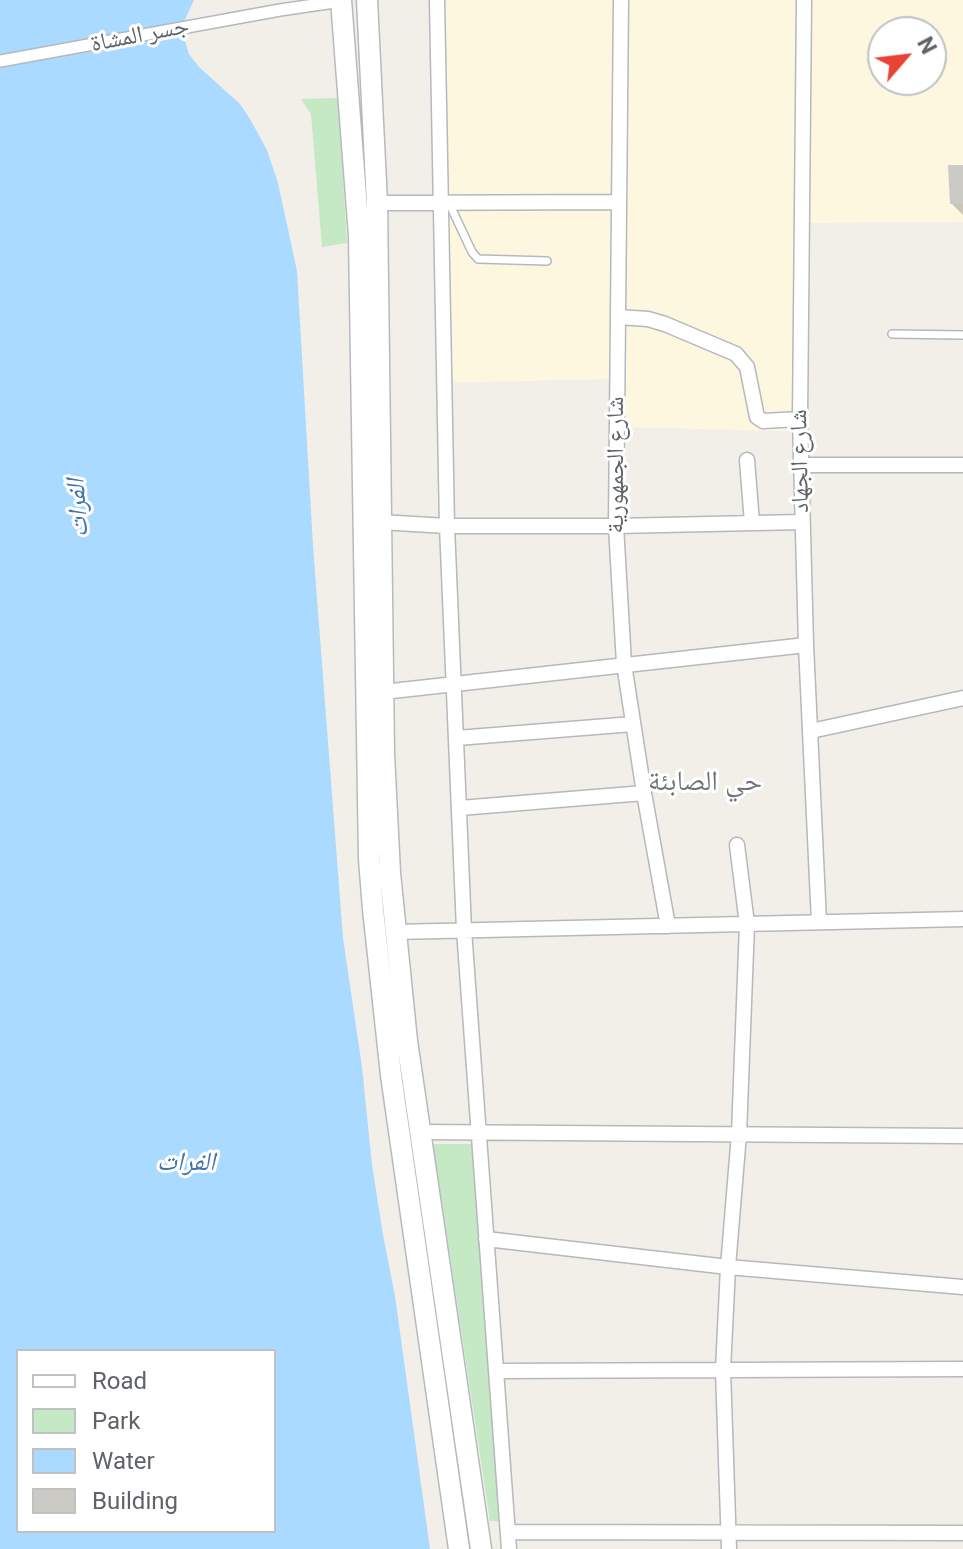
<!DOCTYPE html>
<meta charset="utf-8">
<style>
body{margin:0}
#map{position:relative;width:963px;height:1549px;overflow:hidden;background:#f1efe8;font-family:Roboto,sans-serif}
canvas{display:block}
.legend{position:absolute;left:16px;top:1349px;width:260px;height:184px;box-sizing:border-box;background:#fff;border:2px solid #bfc1c3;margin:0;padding:10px 14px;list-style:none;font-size:24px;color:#5f6368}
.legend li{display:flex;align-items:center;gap:16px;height:40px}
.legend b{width:40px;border:2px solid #bfc1c3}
.north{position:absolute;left:867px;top:16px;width:80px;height:80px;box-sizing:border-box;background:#fff;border:2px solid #bfc1c3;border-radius:50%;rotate:62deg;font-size:22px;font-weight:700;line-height:32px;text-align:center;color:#5f6368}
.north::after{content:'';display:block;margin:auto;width:28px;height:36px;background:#ea4335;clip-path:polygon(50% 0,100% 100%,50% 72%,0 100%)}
</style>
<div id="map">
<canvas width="963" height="1549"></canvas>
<ul class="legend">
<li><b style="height:10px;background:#fff"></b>Road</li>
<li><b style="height:22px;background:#c5e8c5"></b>Park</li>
<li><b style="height:22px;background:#aadaff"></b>Water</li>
<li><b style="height:22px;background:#cccac5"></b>Building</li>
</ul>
<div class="north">N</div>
</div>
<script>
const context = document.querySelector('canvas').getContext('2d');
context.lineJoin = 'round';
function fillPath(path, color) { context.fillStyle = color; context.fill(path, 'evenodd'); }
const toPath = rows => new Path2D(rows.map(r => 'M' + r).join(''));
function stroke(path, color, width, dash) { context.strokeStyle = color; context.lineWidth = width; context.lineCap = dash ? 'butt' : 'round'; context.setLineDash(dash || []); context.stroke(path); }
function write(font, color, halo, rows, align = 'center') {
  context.font = font + ' Roboto,"Noto Naskh Arabic",sans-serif'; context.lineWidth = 6; context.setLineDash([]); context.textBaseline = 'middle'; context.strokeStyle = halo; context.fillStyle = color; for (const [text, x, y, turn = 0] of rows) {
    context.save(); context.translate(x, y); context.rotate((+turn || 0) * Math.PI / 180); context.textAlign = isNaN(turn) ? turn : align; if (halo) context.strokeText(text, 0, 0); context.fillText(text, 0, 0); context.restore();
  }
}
fillPath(toPath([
 [440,0,963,0,963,222,808,223,789,431,613,427,613,379,438,383],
 [883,32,931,32,931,80,883,80]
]), '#fef7e0');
fillPath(toPath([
 [338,98,347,243,322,247,311,114,301,99],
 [433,1144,472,1144,500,1521,490,1521]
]), '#c5e8c5');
fillPath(toPath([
 [0,0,194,0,184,22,184,38,189,54,199,67,240,104,250,119,267,150,278,183,297,271,313,546,343,938,362,1067,372,1165,383,1235,395,1296,430,1549,0,1549],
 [18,1351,274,1351,274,1531,18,1531]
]), '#aadaff');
fillPath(toPath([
 [963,167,963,215,952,204]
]), '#0003');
fillPath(toPath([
 [948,165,963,165,963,204,950,204]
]), '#cccac5');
const service = toPath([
 [449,203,472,252,478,259,547,261],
 [892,334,963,335]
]);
const pedestrian = toPath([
 [0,61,280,10,341,1]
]);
const minor = toPath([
 [437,0,447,526,464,930,509,1549],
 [621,0,616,526,624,664,644,793,668,926],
 [804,0,800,419,806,645,819,922],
 [377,203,619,202],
 [618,317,648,319,665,324,736,354,747,367,757,417,763,421,800,419],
 [747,460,752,523],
 [801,465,963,465],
 [380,522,447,526,616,526,802,522],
 [383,692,806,645],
 [811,731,963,698],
 [457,738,633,724],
 [460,808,644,793],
 [395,932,963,919],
 [420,1132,963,1136],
 [486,1239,728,1267,963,1287],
 [496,1371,963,1369],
 [508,1532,963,1533],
 [729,1549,723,1370,728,1267,739,1134,747,924,737,845]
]);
const secondary = toPath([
 [341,0,359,236,369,859,373,909,391,1075,459,1549],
 [367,0,377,203,384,754,390,873,407,1041,481,1549]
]);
stroke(service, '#b5b8bc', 10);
stroke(pedestrian, '#b5b8bc', 14);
stroke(minor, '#b5b8bc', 17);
stroke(secondary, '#b6babf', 23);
stroke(service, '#fff', 7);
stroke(pedestrian, '#fff', 11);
stroke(minor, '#fff', 14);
stroke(secondary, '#fff', 20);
write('24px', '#5f6368', '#fff', [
 ["جسر المشاة",140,36,-11],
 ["شارع الجهاد",801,461,-91],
 ["شارع الجمهورية",617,465,-90]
]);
write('italic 26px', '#4174aa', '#fff', [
 ["الفرات",79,508,-94],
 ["الفرات",186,1163]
]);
write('28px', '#70757a', '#fff', [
 ["حي الصابئة",705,783]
]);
</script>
